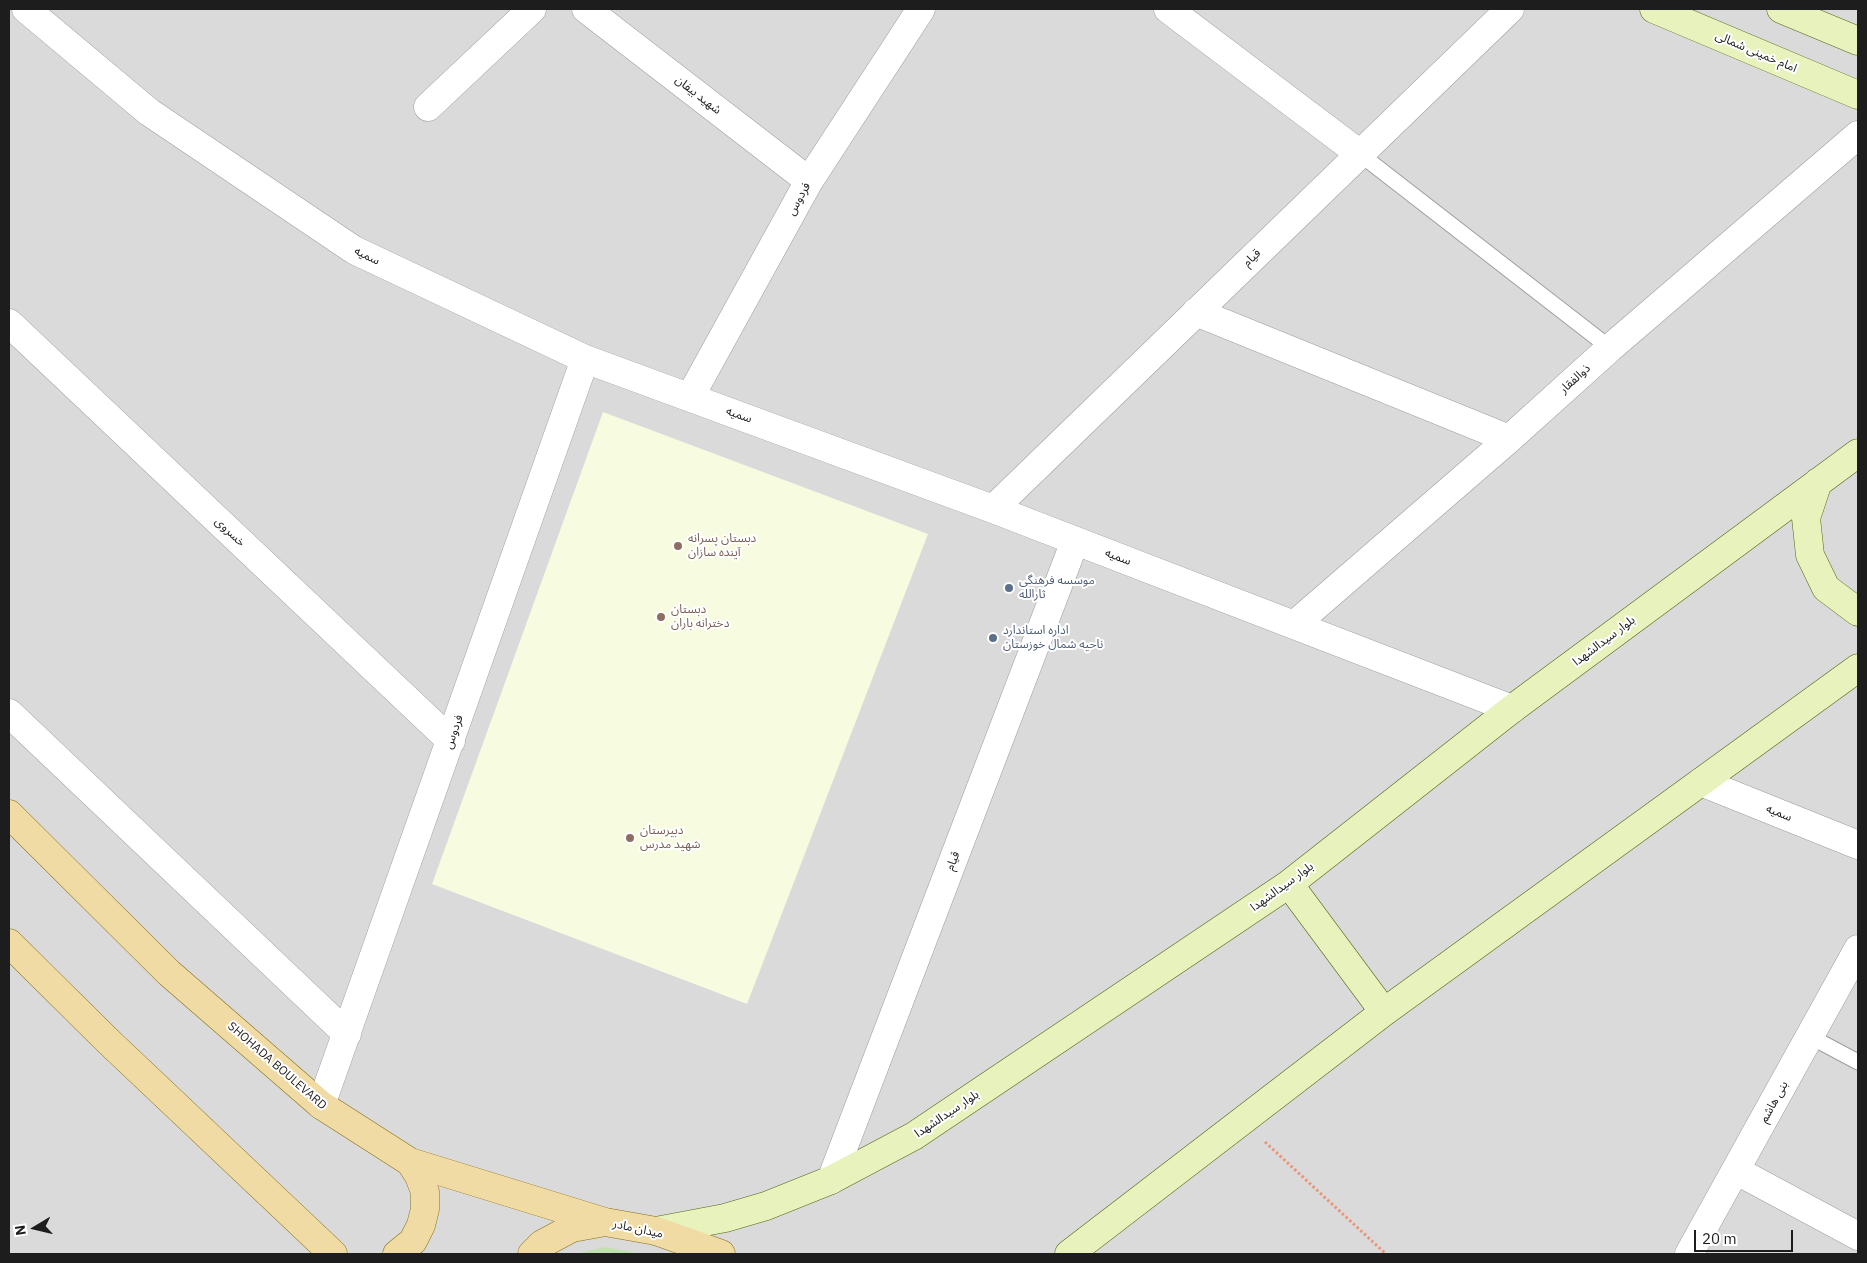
<!DOCTYPE html>
<meta charset="utf-8">
<style>
body{margin:0}
#map{position:relative;width:1867px;height:1263px;overflow:hidden;background:#edebe4;font-family:"IBM Plex Sans",sans-serif}
canvas{display:block}
.frame{position:absolute;inset:0;border:10px solid #1d1d1d;pointer-events:none}
.north{position:absolute;left:10px;top:1203px;width:50px;height:50px;-webkit-text-stroke:4px #fff;paint-order:stroke;rotate:261deg;font-size:14px;font-weight:700;line-height:20px;text-align:center;color:#1d1d1d}
.north::after{content:'';display:block;margin:auto;width:18px;height:22px;background:#1d1d1d;clip-path:polygon(50% 0,100% 100%,50% 72%,0 100%)}
.scale{position:absolute;left:1694px;top:1230px;width:99px;height:22px;box-sizing:border-box;border:2px solid #1d1d1d;border-top:0;padding-left:6px;font-size:15px;line-height:18px;white-space:nowrap;color:#1d1d1d;-webkit-text-stroke:4px #fff;paint-order:stroke}
</style>
<div id="map">
<canvas width="1867" height="1263"></canvas>
<div class="frame"></div>
<div class="north">N</div>
<div class="scale">20 m</div>
</div>
<script>
const context = document.querySelector('canvas').getContext('2d');
context.lineJoin = 'round';
function fillPath(path, color) { context.fillStyle = color; context.fill(path, 'evenodd'); }
const toPath = rows => new Path2D(rows.map(r => 'M' + r).join(''));
function stroke(path, color, width, dash) { context.strokeStyle = color; context.lineWidth = width; context.lineCap = dash ? 'butt' : 'round'; context.setLineDash(dash || []); context.stroke(path); }
function write(font, color, halo, rows, align = 'center') {
  context.font = font + ' "IBM Plex Sans","Noto Sans Arabic",sans-serif'; context.lineWidth = 4; context.setLineDash([]); context.textBaseline = 'middle'; context.strokeStyle = halo; context.fillStyle = color; for (const [text, x, y, turn = 0] of rows) {
    context.save(); context.translate(x, y); context.rotate((+turn || 0) * Math.PI / 180); context.textAlign = isNaN(turn) ? turn : align; if (halo) context.strokeText(text, 0, 0); context.fillText(text, 0, 0); context.restore();
  }
}
fillPath(toPath([
 [9,9,1858,9,1858,1254,9,1254]
]), '#dbdada');
fillPath(toPath([
 [603,412,928,534,747,1004,432,884]
]), '#f7fbdf');
fillPath(toPath([
 [605,1247,643,1254,575,1254]
]), '#c0e2af');
const lane = toPath([
 [1360,154,1610,348],
 [1811,1037,1858,1062]
]);
const street = toPath([
 [26,9,149,112,354,250,585,359,993,509,1512,709],
 [586,9,809,181],
 [1168,9,1360,154],
 [428,107,532,9],
 [1196,312,1509,439],
 [9,323,451,741],
 [690,397,809,181,921,9],
 [993,509,1510,9],
 [1294,625,1509,439,1610,348,1858,135],
 [9,713,347,1034],
 [1701,782,1858,845],
 [321,1105,585,359],
 [1737,1171,1858,1236],
 [831,1180,1075,541],
 [1689,1254,1858,949]
]);
const secondary = toPath([
 [1654,9,1858,95],
 [1781,9,1858,41],
 [1818,482,1806,518,1810,555,1826,588,1858,612],
 [1289,884,1384,1012],
 [656,1231,725,1218,766,1206,831,1180,914,1136,1289,884,1512,709,1858,453],
 [1069,1254,1384,1012,1858,668]
]);
const primary = toPath([
 [9,814,169,973,321,1105,410,1162,605,1222],
 [9,943,109,1042,333,1254],
 [397,1254,413,1241,421,1225,425,1209,425,1192,419,1176,410,1162],
 [532,1254,542,1244,572,1228,605,1222,656,1231,721,1254]
]);
stroke(lane, '#9e9e9e', 17);
stroke(street, '#9e9e9e', 29);
stroke(secondary, '#516711', 29);
stroke(primary, '#857011', 29);
stroke(toPath([
 [1265,1142,1386,1254]
]), '#ea9478', 3, [2.5, 2.5]);
stroke(lane, '#fff', 15);
stroke(street, '#fff', 28);
stroke(secondary, '#e7f2bd', 28);
stroke(primary, '#f1dba5', 28);
for (const [x, y, r, color] of [
 [678,546,5,"#8d6e63"],
 [1009,588,5,"#5c6f8a"],
 [661,617,5,"#8d6e63"],
 [993,638,5,"#5c6f8a"],
 [630,838,5,"#8d6e63"]
]) { const dot = new Path2D(); dot.arc(x, y, r, 0, 2 * Math.PI); context.fillStyle = color; context.fill(dot); stroke(dot, '#fff', 2); }
write('12px', '#1d1d1d', '#fff', [
 ["امام خمینی شمالی",1756,52,23],
 ["شهید بیفان",698,95,38],
 ["فردوس",799,199,-61],
 ["سمیه",367,256,26],
 ["قیام",1252,258,-44],
 ["ذوالفقار",1575,379,-42],
 ["سمیه",739,415,20],
 ["خسروی",230,532,43],
 ["سمیه",1118,557,21],
 ["بلوار سیدالشهدا",1604,641,-37],
 ["فردوس",454,732,-71],
 ["سمیه",1779,813,22],
 ["قیام",953,861,-69],
 ["بلوار سیدالشهدا",1282,887,-36],
 ["SHOHADA BOULEVARD",277,1066,41],
 ["بنی هاشم",1774,1102,-61],
 ["بلوار سیدالشهدا",947,1114,-34],
 ["میدان مادر",638,1229,12]
]);
write('12px', '#785e54', '#fff', [
 ["دبستان پسرانه",688,539],
 ["آینده سازان",688,553],
 ["دبستان",671,610],
 ["دخترانه باران",671,624],
 ["دبیرستان",640,831],
 ["شهید مدرس",640,845]
], 'left');
write('12px', '#4e5e75', '#fff', [
 ["موسسه فرهنگی",1019,581],
 ["ثارالله",1019,595],
 ["اداره استاندارد",1003,631],
 ["ناحیه شمال خوزستان",1003,645]
], 'left');
</script>
